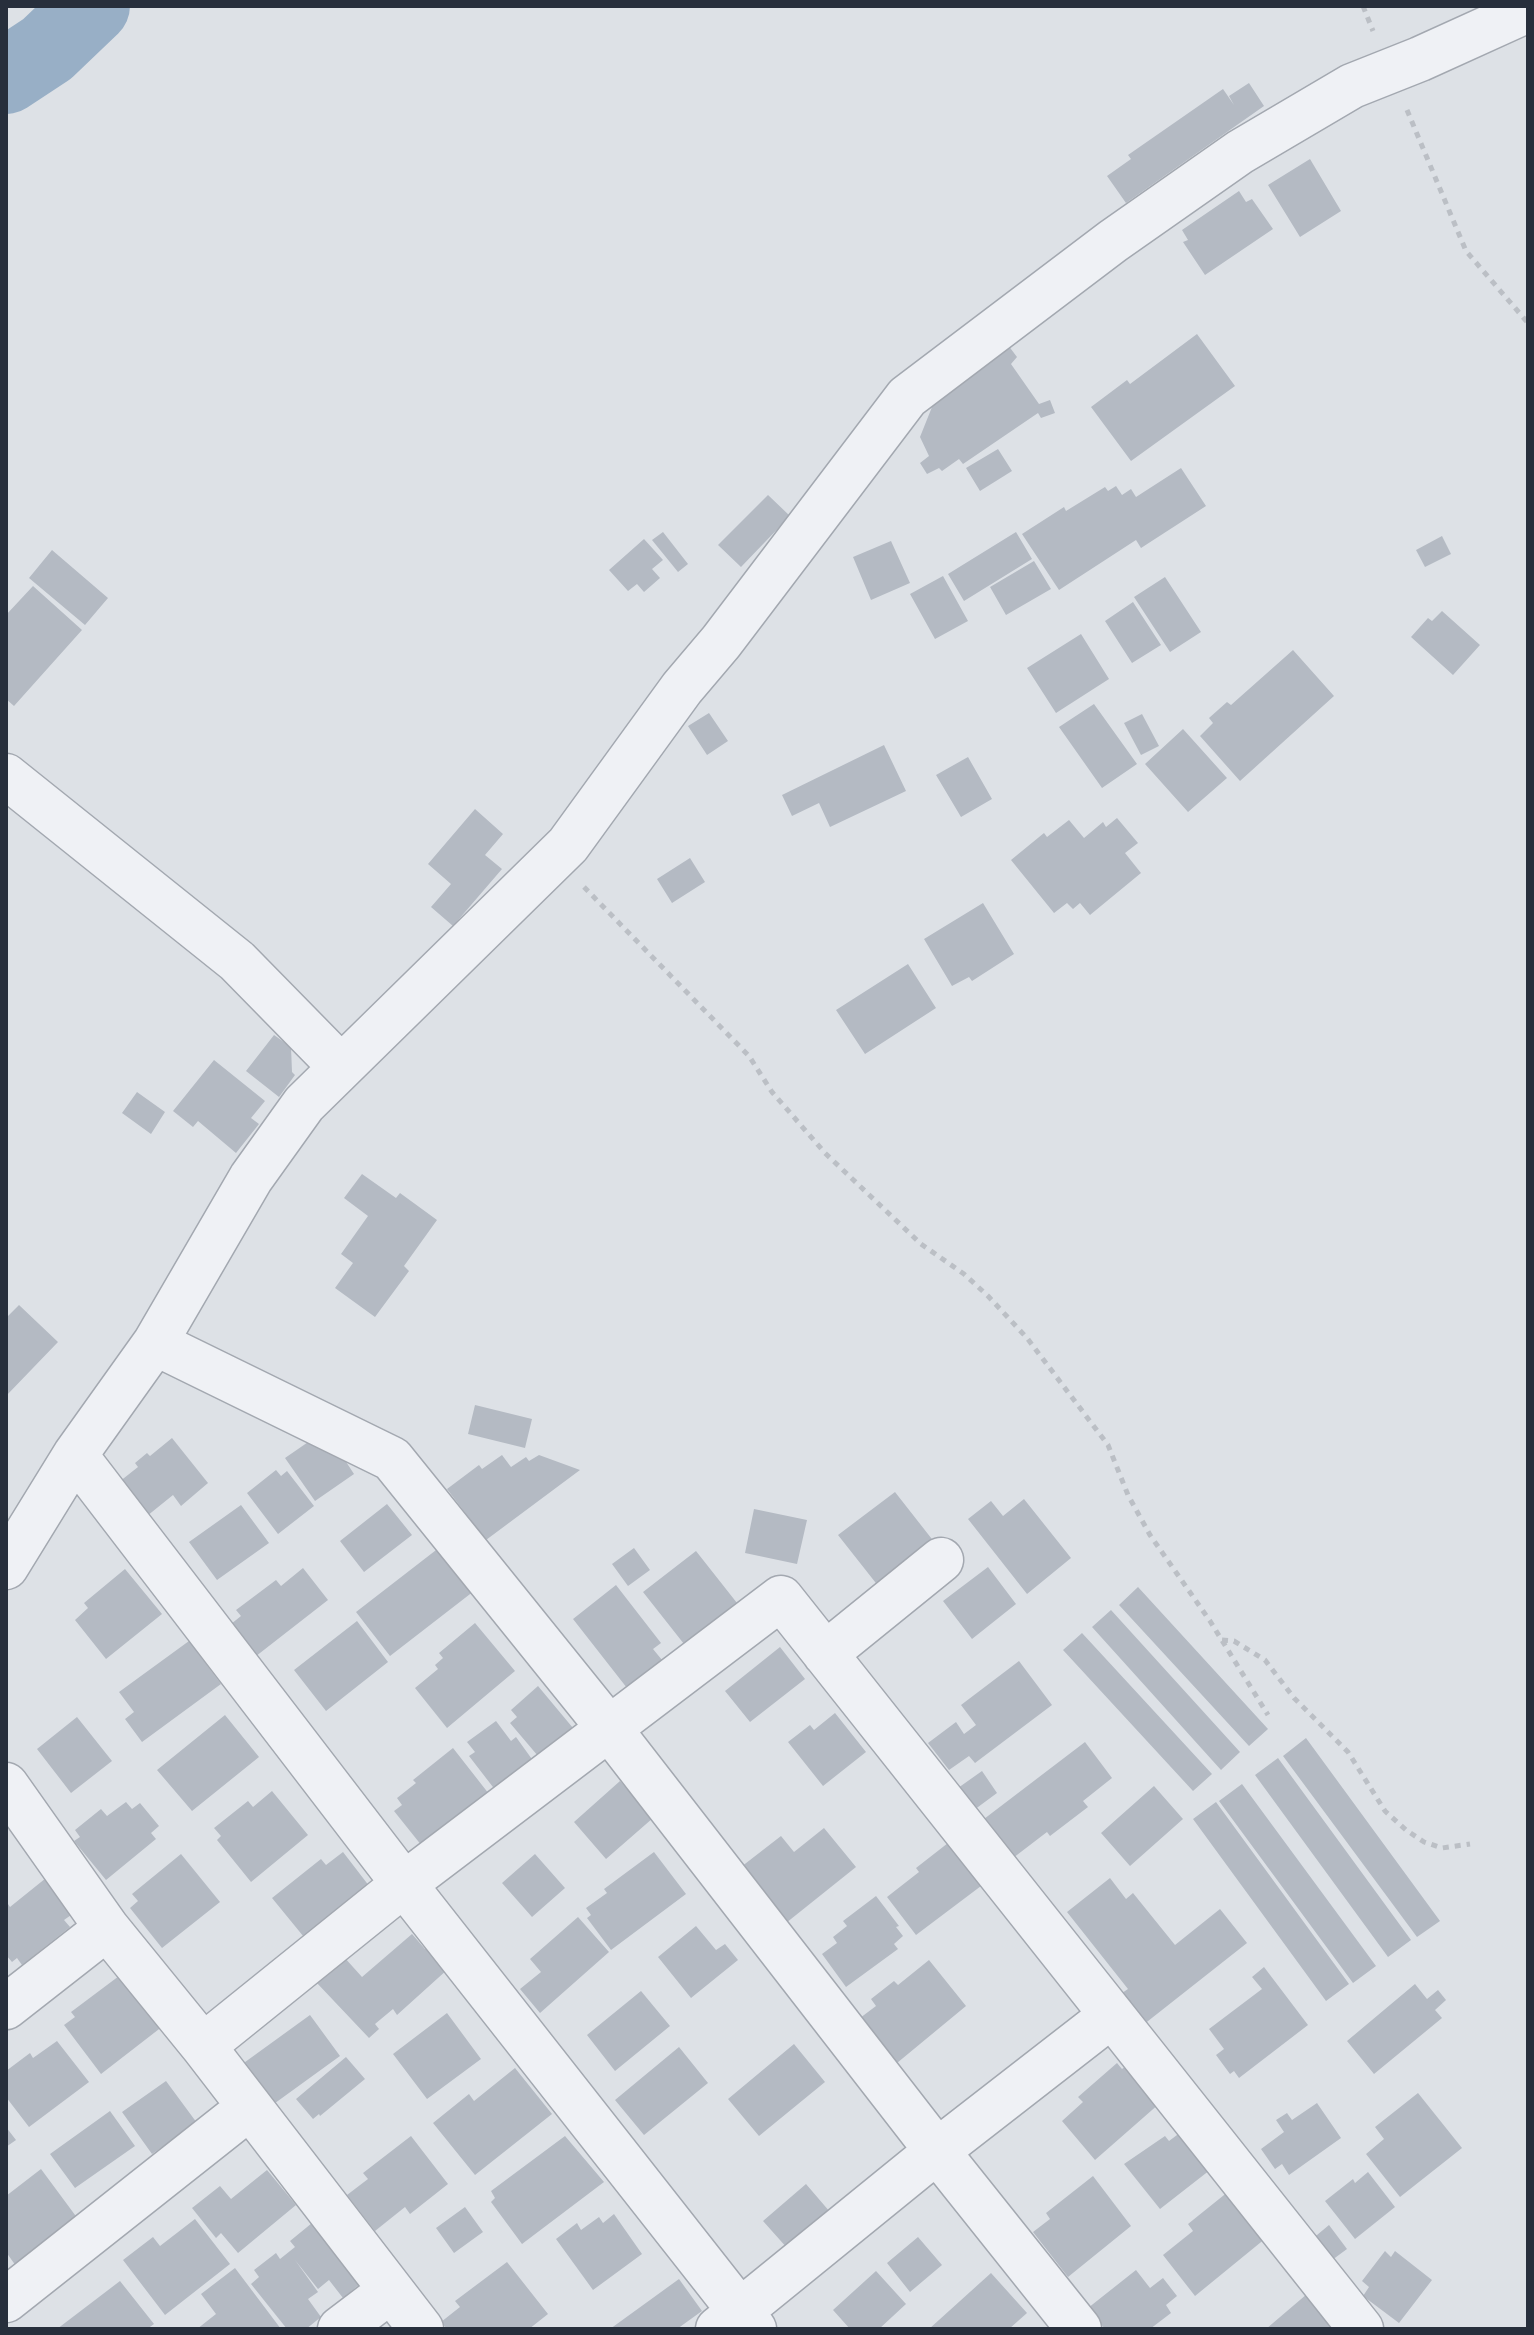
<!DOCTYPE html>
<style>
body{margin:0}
#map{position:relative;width:1534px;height:2335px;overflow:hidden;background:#dde1e6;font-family:"IBM Plex Sans",sans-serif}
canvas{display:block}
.frame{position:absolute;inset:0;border:8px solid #272f3c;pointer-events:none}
</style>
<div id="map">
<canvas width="1534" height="2335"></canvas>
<div class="frame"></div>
</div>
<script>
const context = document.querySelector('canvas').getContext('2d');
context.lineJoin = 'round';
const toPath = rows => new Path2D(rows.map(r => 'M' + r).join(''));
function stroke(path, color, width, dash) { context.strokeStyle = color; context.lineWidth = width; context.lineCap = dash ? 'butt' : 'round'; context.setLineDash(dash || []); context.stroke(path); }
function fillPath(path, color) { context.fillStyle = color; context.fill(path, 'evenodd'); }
stroke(toPath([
 [6,76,47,49,92,6]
]), '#98afc6', 76);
fillPath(toPath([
 [1249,83,1264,106,1126,203,1107,176,1131,159,1128,155,1223,89,1234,105,1229,96],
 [1310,159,1341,211,1300,237,1268,185],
 [1239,191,1246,202,1252,199,1273,229,1205,275,1183,242,1188,240,1182,230],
 [1197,334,1235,386,1131,461,1091,407,1127,380,1130,384],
 [1008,345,1017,357,1011,364,1039,404,1050,400,1055,413,1041,418,1038,413,963,464,959,459,942,471,939,468,927,474,920,463,929,456,920,437,934,402],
 [998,449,1012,471,980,491,966,468],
 [1181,468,1206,506,1141,548,1136,540,1059,590,1022,534,1064,507,1066,511,1105,487,1108,491,1116,486,1122,495,1131,489,1136,497],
 [768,495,790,516,741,567,718,545],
 [663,532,688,564,678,572,652,540],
 [1016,532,1032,559,964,601,948,574],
 [1442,536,1451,554,1425,567,1416,550],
 [644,539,663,560,652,569,660,578,644,592,637,584,628,591,609,570],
 [891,541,910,583,871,600,853,557],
 [52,550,108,598,85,625,29,578],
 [1034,561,1051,589,1006,615,990,587],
 [943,576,968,621,935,639,910,594],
 [1165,577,1201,632,1170,652,1134,597],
 [33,586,82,630,14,706,6,699,6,615],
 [1133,602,1161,645,1132,663,1105,621],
 [1442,611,1480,645,1453,675,1411,637,1428,618,1432,621],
 [1081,634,1109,679,1056,713,1027,668],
 [1293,650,1334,696,1240,781,1200,736,1213,723,1209,718,1227,702,1231,705],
 [1094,704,1137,764,1102,788,1059,727],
 [709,713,728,741,707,755,688,726],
 [1142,714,1159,746,1141,755,1124,723],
 [1183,729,1227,778,1188,812,1145,764],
 [884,745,906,791,830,827,819,803,792,816,782,795],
 [968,757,992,799,961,817,936,775],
 [475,809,503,834,485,855,502,869,453,926,431,907,451,884,428,864],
 [1117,818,1138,843,1125,853,1141,873,1090,915,1080,903,1073,909,1067,903,1054,913,1011,860,1044,833,1047,837,1069,820,1084,838,1103,822,1106,827],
 [690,858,705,882,672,903,657,879],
 [983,903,1014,954,972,981,969,977,952,986,924,939],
 [908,964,936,1008,865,1054,836,1010],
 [274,1035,291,1047,292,1072,295,1075,279,1097,246,1071],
 [214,1060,265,1101,251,1118,259,1124,236,1153,198,1121,193,1127,173,1111],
 [137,1092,165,1112,151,1134,122,1113],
 [362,1174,396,1198,400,1193,437,1220,404,1266,409,1271,375,1317,335,1288,353,1263,341,1254,368,1216,344,1198],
 [19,1305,58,1342,6,1396,6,1318],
 [475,1405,532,1419,525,1448,468,1434],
 [172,1438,208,1483,181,1506,173,1495,147,1516,119,1482,138,1467,135,1463,147,1453,150,1456],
 [314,1438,335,1445,354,1474,315,1501,285,1458],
 [502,1455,511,1467,526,1457,529,1461,539,1455,580,1470,486,1540,447,1489,479,1465,482,1469],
 [276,1470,281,1476,287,1471,314,1506,278,1534,247,1493],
 [895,1492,935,1543,879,1587,838,1535],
 [1024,1499,1071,1558,1027,1594,968,1519,991,1501,1003,1516],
 [387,1504,412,1535,364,1572,340,1541],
 [241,1505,269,1543,217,1580,189,1542],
 [754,1509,807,1520,797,1564,745,1553],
 [440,1547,474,1591,390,1656,356,1612],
 [634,1548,650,1570,628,1586,612,1564],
 [696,1551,737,1603,684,1644,643,1592],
 [988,1567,1016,1604,972,1639,943,1601],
 [303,1568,328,1600,251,1660,226,1628,241,1616,236,1610,276,1580,281,1586],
 [125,1569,162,1614,106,1659,75,1620,88,1608,84,1603],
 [616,1585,661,1643,653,1649,662,1660,627,1688,573,1619],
 [1138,1587,1268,1729,1249,1746,1119,1605],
 [1111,1610,1240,1752,1221,1770,1092,1627],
 [357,1621,388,1662,326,1711,294,1670],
 [475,1623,515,1671,447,1728,415,1688,438,1669,435,1665,443,1658,439,1653],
 [1082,1633,1212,1774,1193,1791,1063,1650],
 [189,1641,221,1684,142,1742,125,1719,134,1712,119,1692],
 [780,1647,805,1679,750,1722,725,1691],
 [1019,1661,1052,1705,975,1763,969,1756,949,1770,928,1743,956,1722,964,1734,976,1725,961,1705],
 [538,1686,573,1728,538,1756,510,1723,517,1717,511,1710],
 [835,1713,866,1752,823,1786,788,1742,810,1725,814,1730],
 [225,1715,259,1757,192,1811,157,1770],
 [77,1717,112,1761,71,1793,37,1749],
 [496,1721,511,1741,516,1737,534,1762,496,1791,469,1756,475,1752,467,1742],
 [1306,1738,1440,1921,1417,1937,1283,1756],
 [1085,1742,1112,1778,1083,1801,1088,1807,1050,1836,1047,1832,1013,1858,984,1819],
 [453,1748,489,1794,422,1846,394,1811,402,1805,397,1798,416,1783,413,1780],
 [1278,1758,1411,1940,1388,1957,1255,1775],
 [982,1771,997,1793,974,1810,958,1788],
 [620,1781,653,1818,606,1859,574,1822],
 [1242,1784,1376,1966,1353,1983,1219,1801],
 [1154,1786,1183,1819,1130,1866,1101,1833],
 [272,1791,308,1835,251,1882,217,1840,221,1836,214,1828,248,1801,253,1807],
 [126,1802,132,1809,140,1803,159,1826,151,1833,156,1839,106,1880,74,1841,80,1837,75,1830,101,1809,107,1816],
 [1216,1802,1349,1984,1326,2001,1193,1819],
 [824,1828,856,1867,786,1923,741,1867,781,1836,794,1852],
 [948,1843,981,1886,916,1935,887,1897,919,1872,916,1868],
 [343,1852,373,1891,308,1942,272,1898,321,1859,326,1865],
 [654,1852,686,1894,611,1950,587,1918,591,1915,586,1908,607,1893,604,1889],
 [181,1854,220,1902,162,1948,130,1908,138,1901,132,1894],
 [535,1854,565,1888,532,1917,502,1883],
 [46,1878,74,1913,64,1920,70,1927,22,1965,17,1958,12,1962,6,1955,6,1901,10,1907],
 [1110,1878,1126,1899,1133,1893,1175,1945,1220,1909,1247,1943,1143,2025,1119,1995,1128,1989,1067,1912],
 [876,1896,899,1926,896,1927,903,1936,894,1944,898,1949,846,1987,822,1954,837,1943,833,1937,847,1926,843,1921],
 [578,1917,609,1952,540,2013,520,1989,541,1972,530,1959],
 [696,1926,716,1950,725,1944,738,1960,691,1998,658,1957],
 [412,1934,425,1949,428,1946,448,1969,397,2015,393,2009,375,2024,379,2029,369,2038,316,1982,344,1957,362,1977],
 [929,1960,966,2006,897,2063,860,2018,876,2006,871,1999,894,1981,898,1985],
 [1264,1967,1308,2025,1239,2078,1234,2071,1230,2074,1216,2055,1224,2049,1209,2029,1262,1989,1252,1977],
 [123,1973,163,2026,101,2074,64,2025,75,2017,71,2012],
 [1415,1984,1427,1999,1438,1990,1446,2000,1435,2010,1442,2018,1374,2074,1347,2041],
 [641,1991,670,2026,615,2071,587,2035],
 [447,2013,481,2059,427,2099,393,2054],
 [310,2015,340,2056,271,2106,241,2065],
 [57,2041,89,2082,29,2127,6,2097,6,2071,30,2053,33,2058],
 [794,2044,825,2082,759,2136,728,2099],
 [679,2047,708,2083,644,2135,615,2100],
 [346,2057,365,2079,320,2116,319,2114,313,2119,296,2099],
 [1117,2063,1122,2069,1127,2065,1160,2103,1095,2160,1062,2121,1083,2102,1078,2097],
 [515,2068,552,2114,475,2175,433,2123,469,2094,474,2101],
 [166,2081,197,2123,152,2154,122,2112],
 [1418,2093,1462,2148,1400,2197,1366,2154,1384,2139,1375,2127],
 [1317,2103,1341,2138,1289,2175,1282,2164,1275,2169,1261,2149,1284,2132,1276,2120,1287,2113,1292,2120],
 [110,2111,135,2146,75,2188,50,2154],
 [6,2127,16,2140,6,2147],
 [1181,2132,1210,2170,1160,2209,1124,2164,1165,2136,1169,2141],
 [411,2136,448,2184,410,2214,405,2207,375,2231,347,2195,368,2179,363,2173],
 [565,2136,604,2182,522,2244,491,2202,495,2198,491,2191],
 [41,2169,78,2219,16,2266,6,2252,6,2196],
 [267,2170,296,2205,238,2253,221,2233,216,2238,192,2208,220,2186,231,2199],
 [1368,2172,1395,2207,1355,2239,1325,2201,1353,2179,1355,2183],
 [1093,2176,1131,2226,1068,2277,1033,2232,1050,2219,1046,2213],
 [806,2184,830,2212,788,2249,763,2221],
 [1229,2191,1266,2238,1195,2296,1163,2255,1193,2231,1188,2224],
 [465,2207,483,2232,454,2253,436,2228],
 [614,2214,642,2254,593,2290,556,2239,577,2223,581,2230,599,2217,603,2223],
 [195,2219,230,2264,165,2315,123,2260,153,2237,160,2246],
 [312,2223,366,2279,343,2298,329,2280,318,2289,295,2260,318,2292,308,2299,321,2317,306,2329,287,2329,251,2284,259,2277,254,2270,276,2253,280,2259,295,2247,290,2241],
 [1329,2225,1347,2249,1328,2263,1311,2240],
 [918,2237,942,2265,910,2292,887,2263],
 [1385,2251,1391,2257,1395,2251,1432,2280,1399,2323,1363,2296,1369,2287,1362,2281],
 [507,2262,548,2314,529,2329,447,2329,441,2322,460,2307,455,2301],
 [235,2268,281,2329,197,2329,216,2314,201,2294],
 [1136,2270,1150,2288,1163,2278,1177,2296,1166,2305,1171,2313,1150,2329,1105,2329,1088,2308],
 [876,2271,906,2304,879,2329,850,2329,833,2310],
 [991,2273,1027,2313,1009,2329,929,2329],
 [679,2279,702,2311,677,2329,610,2329],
 [120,2281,154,2324,147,2329,57,2329],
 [1307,2294,1338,2329,1266,2329]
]), '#b4bac3');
const minor = toPath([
 [6,776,237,961,341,1067],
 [155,1343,392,1459,608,1727,937,2151,1079,2329],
 [75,1455,404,1884,754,2329],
 [6,1567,75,1455,155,1343,251,1178,304,1104,568,845,682,688,721,642,907,397,1113,241,1240,152,1352,86,1420,59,1528,10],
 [825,1654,941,1560],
 [6,1785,107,1928,203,2046,421,2329],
 [6,2007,107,1928],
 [203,2046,404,1884,781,1598,1361,2329],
 [6,2300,250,2107],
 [340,2329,390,2291],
 [718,2329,937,2151,1112,2015]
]);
stroke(minor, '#a3a8b0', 47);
stroke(toPath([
 [1363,6,1373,31],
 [1407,110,1466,251,1528,323],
 [584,887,749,1056,772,1092,825,1153,921,1244,964,1274,988,1296,1027,1338,1108,1445,1128,1495,1150,1535,1210,1621,1268,1715],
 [1222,1640,1234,1641,1265,1660,1294,1698,1348,1752,1385,1811,1406,1830,1424,1842,1442,1848,1470,1844]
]), '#bbbfc5', 5, [6, 6]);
stroke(minor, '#eff1f5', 44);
</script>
